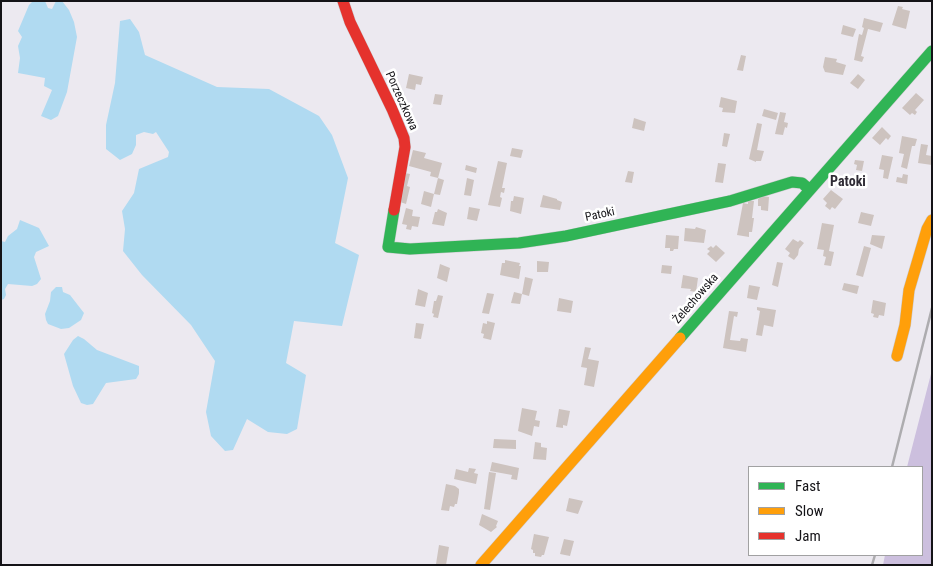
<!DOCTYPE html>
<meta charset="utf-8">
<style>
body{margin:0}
#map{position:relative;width:933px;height:566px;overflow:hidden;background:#ece9f0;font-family:"Roboto Condensed",sans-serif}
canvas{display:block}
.frame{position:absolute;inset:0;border:2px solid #141317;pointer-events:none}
.legend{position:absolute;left:748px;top:466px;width:175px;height:90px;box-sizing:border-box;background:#fff;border:1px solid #a1a1a2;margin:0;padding:6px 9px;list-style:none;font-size:15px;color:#141317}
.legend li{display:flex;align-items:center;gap:10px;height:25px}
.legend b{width:25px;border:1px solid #a1a1a2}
</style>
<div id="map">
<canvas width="933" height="566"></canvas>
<div class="frame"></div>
<ul class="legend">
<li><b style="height:6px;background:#30b455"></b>Fast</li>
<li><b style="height:6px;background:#ff9f0a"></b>Slow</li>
<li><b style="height:6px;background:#e5322d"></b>Jam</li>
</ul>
</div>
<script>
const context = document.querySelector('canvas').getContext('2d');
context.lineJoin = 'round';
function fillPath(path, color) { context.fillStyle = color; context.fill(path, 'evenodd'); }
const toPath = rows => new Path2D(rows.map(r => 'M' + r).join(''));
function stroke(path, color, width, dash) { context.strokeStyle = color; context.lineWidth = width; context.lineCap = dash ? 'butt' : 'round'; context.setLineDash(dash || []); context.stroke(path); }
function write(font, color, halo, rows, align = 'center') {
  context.font = font + ' "Roboto Condensed",sans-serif'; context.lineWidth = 5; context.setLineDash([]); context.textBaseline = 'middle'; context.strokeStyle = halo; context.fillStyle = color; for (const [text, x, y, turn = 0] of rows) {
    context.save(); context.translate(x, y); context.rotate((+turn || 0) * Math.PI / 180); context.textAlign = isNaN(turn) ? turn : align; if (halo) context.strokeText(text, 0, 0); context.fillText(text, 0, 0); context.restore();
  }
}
fillPath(toPath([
 [932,370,932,565,883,565,885,555,922,555,922,467,907,467]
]), '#ccbfde');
fillPath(toPath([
 [33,1,45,1,48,8,52,9,56,1,62,1,69,10,74,22,77,37,67,92,58,116,51,120,41,116,52,90,44,86,45,78,18,73,20,58,18,46,22,37,18,31,29,5],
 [130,19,139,32,145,55,217,87,269,89,319,116,332,135,348,178,335,243,359,255,342,326,294,321,286,363,306,375,297,429,287,434,268,432,247,419,233,450,225,451,211,436,206,412,215,361,191,325,142,275,123,251,125,229,122,211,134,193,139,169,168,157,169,152,156,132,153,134,144,132,136,135,136,145,132,154,120,160,106,149,106,125,115,83,120,21],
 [20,220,39,228,49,246,36,252,34,257,41,279,37,284,32,286,8,284,5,289,6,295,4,299,1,300,1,241,5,242,8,236,17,229],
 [56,287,62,287,63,292,70,295,84,313,81,320,69,328,61,329,48,324,46,320,45,314,50,301,51,292],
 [78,336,84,339,97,350,139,366,139,374,136,379,106,383,93,404,87,405,81,403,73,386,64,354,73,340]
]), '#b0daf1');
fillPath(toPath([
 [898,6,903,7,902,9,910,11,906,29,892,25],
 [864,18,883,23,880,32,868,29,861,56,864,57,862,62,854,60,859,34,862,35,864,28,862,27],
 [843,25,856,29,853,37,841,34],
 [741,55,746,56,743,71,737,70],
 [825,57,837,59,836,62,846,65,843,75,825,72,823,67],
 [409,74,423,77,421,85,416,84,415,90,406,88],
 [858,74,865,80,858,89,850,83],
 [916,93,924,100,915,110,917,112,915,115,912,113,910,115,902,108],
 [435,94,443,95,441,105,433,104],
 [721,97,737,101,735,113,722,112,723,108,719,107],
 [764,109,778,113,776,120,762,116],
 [780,112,786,113,784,122,788,123,787,128,785,127,783,135,775,134],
 [634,118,646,122,644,131,632,128],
 [757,123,762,124,757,150,764,151,761,161,756,161,756,162,749,159],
 [882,127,891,136,888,140,886,138,880,145,872,138],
 [724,133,730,134,727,147,722,146],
 [902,136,917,139,915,146,912,146,907,169,901,167,904,154,899,153],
 [921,144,928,145,926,155,932,156,932,165,918,163],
 [512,148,523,150,521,158,510,156],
 [413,150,426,153,424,158,442,163,438,178,444,180,440,195,434,194,438,178,430,176,431,172,409,166],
 [882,155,893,157,888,179,883,178,884,170,879,169],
 [855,160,864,161,862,171,856,170,857,165,854,164],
 [498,161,507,163,502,188,505,188,504,193,501,192,500,197,502,198,500,207,488,205],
 [718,163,726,164,723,183,715,182],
 [466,165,477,168,476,173,465,170],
 [628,171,634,172,632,183,625,182],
 [405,173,410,174,407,186,410,187,406,204,400,202],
 [903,174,908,175,907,184,896,182,897,177,902,178],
 [467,178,474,180,471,196,464,195],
 [831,190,843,199,835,209,832,207,830,210,825,206,827,203,823,199],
 [424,191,434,194,431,207,421,204],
 [543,195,557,199,557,200,562,202,560,210,540,207],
 [514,196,524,198,521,214,510,211,511,201,513,201],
 [762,196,769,197,768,211,761,210,761,206,758,206,758,199],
 [748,201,754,201,752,218,754,218,752,232,749,232,749,237,737,235,743,203,748,204],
 [469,207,480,209,477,221,467,219],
 [406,208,413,210,412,216,420,217,418,227,412,226,411,230,406,229,407,225,402,224],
 [438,209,447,213,444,226,432,224,435,212,437,212],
 [861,212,874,215,871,226,858,223],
 [822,223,834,225,829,251,834,252,831,266,824,265,826,257,823,256,824,250,817,249],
 [696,227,706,230,704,243,684,241,685,228,695,229],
 [666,235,679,236,678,249,674,249,673,251,670,251,670,248,665,248],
 [872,235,885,236,882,249,870,244],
 [793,239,798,242,800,240,804,243,799,249,798,255,794,260,788,256,790,253,785,249],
 [716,245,725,253,716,262,707,254,710,251,707,249,711,246,713,248],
 [864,246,871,248,863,277,856,275],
 [505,260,520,263,519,266,521,266,519,279,500,275,502,263,505,263],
 [537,261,549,262,548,272,537,272],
 [777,262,783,263,778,287,772,285],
 [440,264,450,268,447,282,437,278],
 [662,265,672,266,671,274,661,273],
 [683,275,698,278,696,292,690,291,691,289,681,288],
 [525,277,533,279,529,296,522,294,520,304,511,303,514,292,522,294],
 [844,283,859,286,857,294,842,290],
 [749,285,760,287,757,300,747,298],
 [418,289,428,293,425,307,415,305],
 [487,293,494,294,489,314,482,313],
 [438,295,443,296,438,318,433,317,434,314,432,313,434,301,436,301],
 [559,298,573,301,571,313,557,311],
 [873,300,886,303,884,316,879,315,878,318,873,317,874,314,871,313],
 [757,307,776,310,773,327,764,325,762,336,756,335,760,311,757,310],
 [729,311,738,312,737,317,734,316,730,340,740,341,741,338,748,339,746,352,723,348],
 [487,321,495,323,491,340,483,338,484,334,481,333,483,323,487,324],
 [416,323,424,324,421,339,414,338],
 [585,347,591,348,588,359,599,361,594,387,584,385,587,368,581,367],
 [522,408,537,411,535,420,540,421,539,427,534,426,532,436,518,431],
 [559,409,570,411,567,426,563,425,563,428,556,427],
 [494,439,516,440,516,449,493,448],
 [535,442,541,443,541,447,547,448,546,460,533,459],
 [492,462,519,468,517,480,511,479,512,475,490,471],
 [469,468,476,469,474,473,478,474,476,484,454,479,456,469,468,472],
 [489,472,496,473,490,510,484,509],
 [446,484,455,486,459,489,459,493,457,504,455,504,454,507,450,506,449,511,441,510],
 [569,498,583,501,578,514,566,511],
 [482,514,498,521,496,526,497,527,491,532,479,525],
 [534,534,549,537,544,555,542,555,541,557,535,556,535,553,533,553,533,550,531,549],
 [564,539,574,541,570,556,560,554],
 [439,545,449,547,446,565,436,564]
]), '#cdc3bf');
const fast = toPath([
 [394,210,388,247,410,249,519,243,566,236,730,201,792,182,802,183,810,190],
 [680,338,932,51]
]);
const slow = toPath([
 [897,356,905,325,909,290,927,229,932,220],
 [481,565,680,338]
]);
const jam = toPath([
 [343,1,350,22,392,109,404,138,405,147,394,210]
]);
stroke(fast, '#c9c8cc', 12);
stroke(slow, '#c9c8cc', 12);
stroke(jam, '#c9c8cc', 12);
stroke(fast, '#30b455', 11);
stroke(slow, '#ff9f0a', 11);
stroke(jam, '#e5322d', 11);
stroke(toPath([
 [892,467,932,308],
 [872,565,875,555]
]), '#adacaf', 2.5);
write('12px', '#141317', '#fff', [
 ["Porzeczkowa",401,101,66],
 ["Patoki",600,215,-12],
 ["Żelechowska",696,299,-49]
]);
write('bold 14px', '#2f2b35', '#fff', [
 ["Patoki",848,182]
]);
</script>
